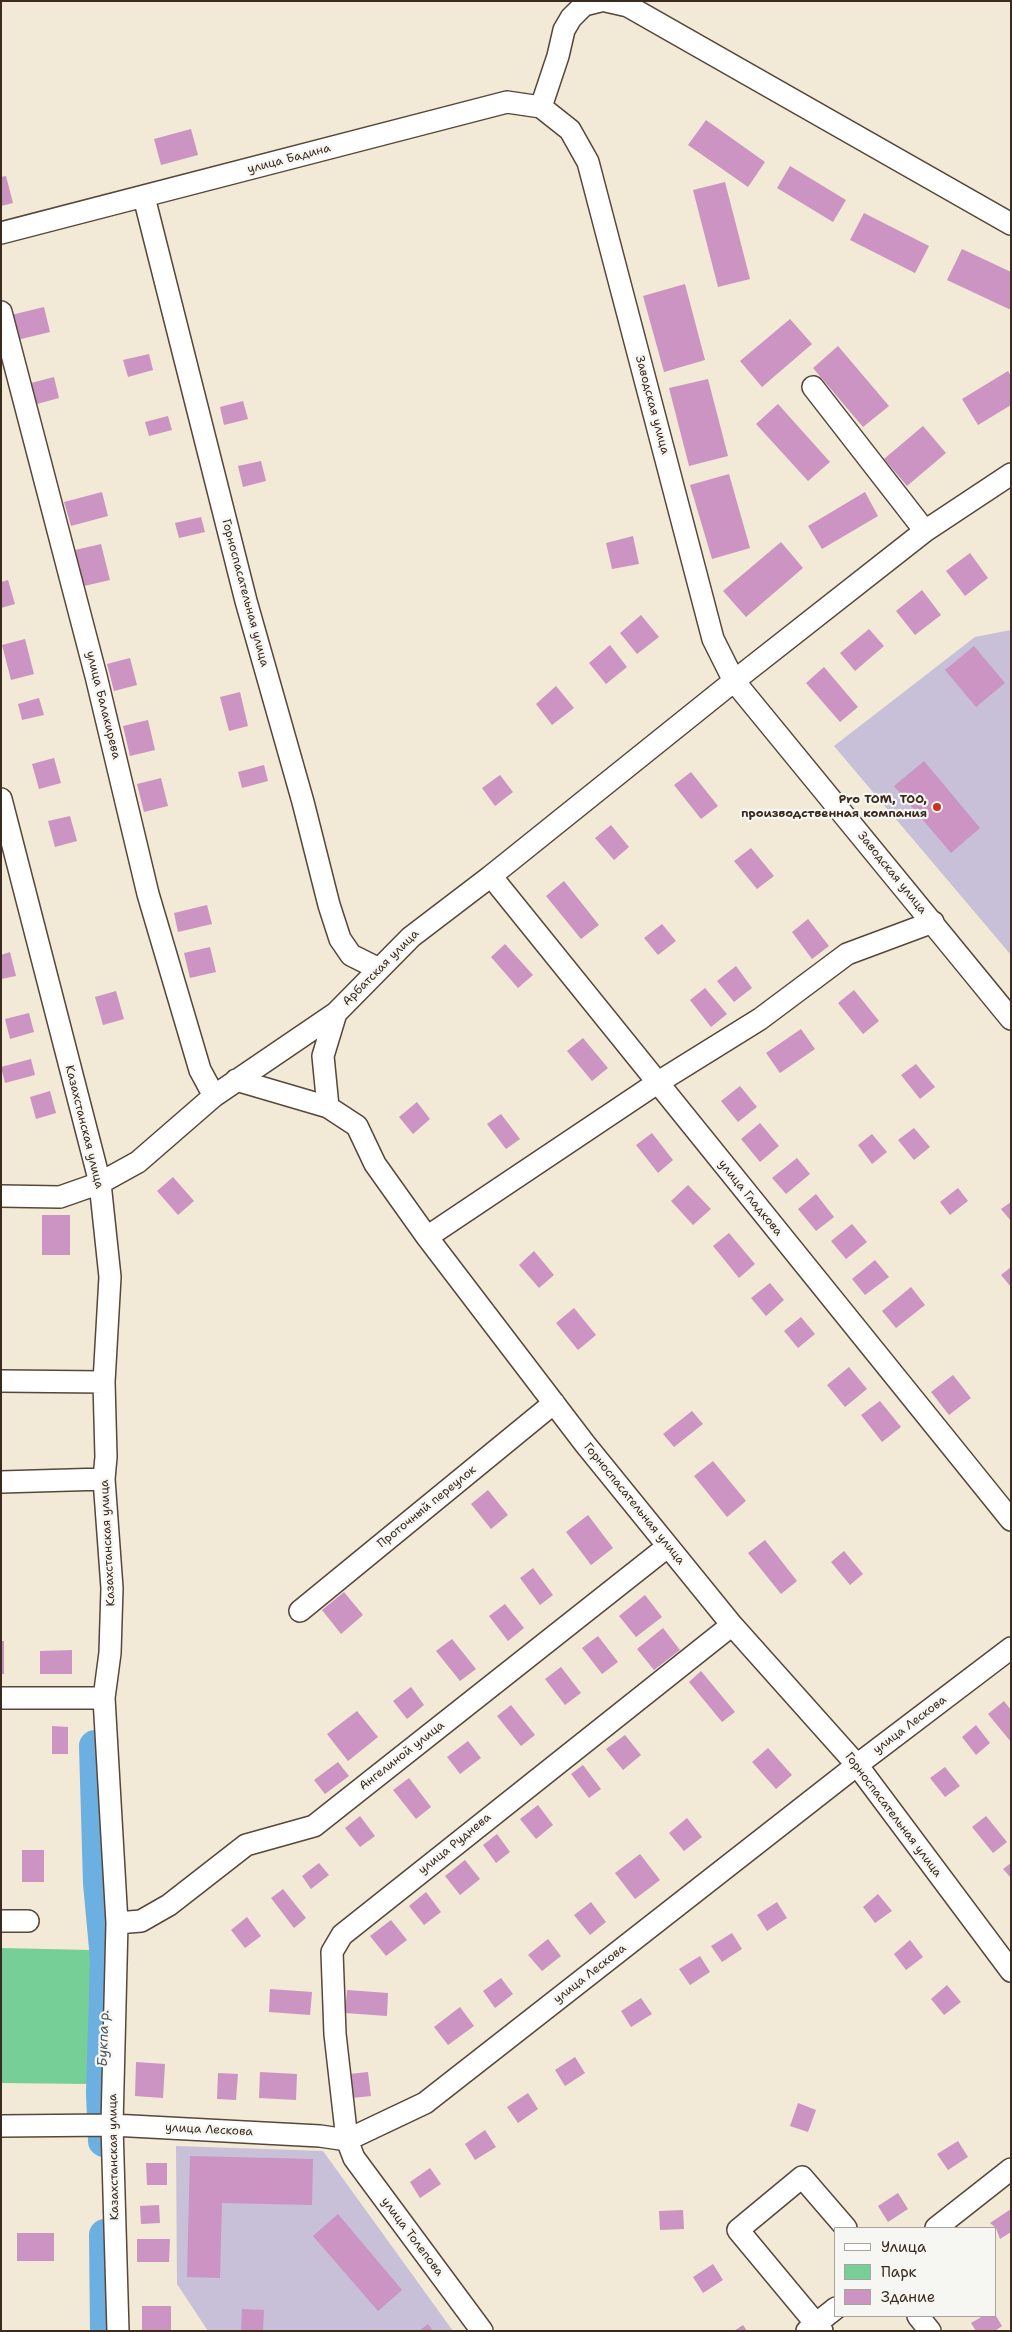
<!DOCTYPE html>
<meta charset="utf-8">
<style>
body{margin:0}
#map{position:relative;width:1012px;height:2332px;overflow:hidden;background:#f2e9d6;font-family:"Shantell Sans",sans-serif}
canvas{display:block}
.frame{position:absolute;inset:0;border:2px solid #3b2a1e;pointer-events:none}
.legend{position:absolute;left:834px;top:2227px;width:162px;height:90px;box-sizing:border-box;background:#f6f6f2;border:1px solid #aba49d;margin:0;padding:6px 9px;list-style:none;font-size:15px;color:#3b2a1e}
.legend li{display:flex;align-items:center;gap:10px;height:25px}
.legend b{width:25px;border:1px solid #aba49d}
</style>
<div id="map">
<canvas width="1012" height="2332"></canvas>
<div class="frame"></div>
<ul class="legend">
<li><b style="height:6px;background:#fff"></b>Улица</li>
<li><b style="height:14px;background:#76cf96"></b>Парк</li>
<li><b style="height:14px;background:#cb94c2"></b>Здание</li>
</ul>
</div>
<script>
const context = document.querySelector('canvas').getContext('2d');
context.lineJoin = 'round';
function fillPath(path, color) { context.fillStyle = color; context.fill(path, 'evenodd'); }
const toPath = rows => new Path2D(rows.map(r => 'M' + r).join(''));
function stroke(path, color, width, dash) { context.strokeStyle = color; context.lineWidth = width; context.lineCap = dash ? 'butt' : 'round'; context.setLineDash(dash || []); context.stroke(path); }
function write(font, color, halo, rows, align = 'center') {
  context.font = font + ' "Shantell Sans",sans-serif'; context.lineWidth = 4.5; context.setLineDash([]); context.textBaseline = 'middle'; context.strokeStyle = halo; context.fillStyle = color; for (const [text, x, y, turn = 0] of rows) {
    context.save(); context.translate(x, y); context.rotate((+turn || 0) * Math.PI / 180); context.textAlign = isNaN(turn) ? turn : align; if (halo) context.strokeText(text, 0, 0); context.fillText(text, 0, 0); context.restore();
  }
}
fillPath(toPath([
 [1011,630,1011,955,834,746,975,637],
 [176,2146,323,2151,453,2331,208,2331,177,2284]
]), '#c8bfd8');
fillPath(toPath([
 [1,1948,91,1950,90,2084,1,2083]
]), '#76cf96');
stroke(toPath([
 [95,1746,99,1883,106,1959,102,2093,104,2141],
 [105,2235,106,2331]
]), '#6bb0e1', 32);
fillPath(toPath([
 [706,120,765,162,748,187,688,145],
 [191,129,198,155,161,165,154,139],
 [790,166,846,200,833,222,777,188],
 [6,176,13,203,1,206,1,177],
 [725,182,750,279,718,287,693,190],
 [864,213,929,246,915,273,850,240],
 [962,249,1011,272,1011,310,947,280],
 [685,284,705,360,664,372,643,296],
 [44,307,50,332,17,340,11,315],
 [790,319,812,344,762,387,740,361],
 [838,346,889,406,863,427,813,368],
 [149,354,153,370,128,377,123,360],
 [1008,371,1011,376,1011,405,978,425,962,399],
 [54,377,59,398,37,404,31,383],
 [708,379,728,456,689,466,669,388],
 [243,401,248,419,224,425,220,407],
 [778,404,830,462,808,481,756,424],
 [168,416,172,430,149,436,145,422],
 [923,426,946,453,907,486,884,459],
 [261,461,266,481,243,487,238,466],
 [729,474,750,548,712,559,690,485],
 [102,492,108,516,71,526,64,502],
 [865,492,878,516,822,549,808,526],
 [201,517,205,532,179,538,175,523],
 [633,536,639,564,612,569,606,543],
 [781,542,803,568,746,617,723,591],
 [101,544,110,580,84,586,75,550],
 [970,553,988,578,965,596,946,571],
 [8,580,15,604,1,608,1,582],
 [922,590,941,615,915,635,896,611],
 [641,615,659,637,637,654,620,633],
 [869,629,884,646,855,671,840,653],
 [25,639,34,674,11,680,2,645],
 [610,645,627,667,606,684,589,663],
 [974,646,1005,683,976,707,945,670],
 [130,658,137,685,114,691,107,664],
 [824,667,858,707,840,722,806,683],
 [556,686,574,708,552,725,536,704],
 [240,692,248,726,229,731,220,697],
 [39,698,44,715,22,720,18,704],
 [148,720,155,750,130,756,123,726],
 [54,758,61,783,39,789,32,764],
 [924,761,980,828,951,853,894,786],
 [264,765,268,781,242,788,238,772],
 [691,772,718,806,701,819,674,785],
 [500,775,513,792,495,806,482,788],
 [161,778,168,806,144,812,137,784],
 [70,816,77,841,55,847,48,821],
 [611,825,629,847,614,860,595,838],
 [751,848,774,876,757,889,734,861],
 [564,881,599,925,581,939,546,896],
 [207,905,212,924,178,932,174,913],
 [808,919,829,946,812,959,792,932],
 [662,924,676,941,658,955,644,938],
 [505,944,533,975,518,988,491,957],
 [210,947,216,972,190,978,184,953],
 [10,952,16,976,1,979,1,955],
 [736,966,752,988,734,1002,717,981],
 [705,988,727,1014,711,1027,690,1000],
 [854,990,879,1021,863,1034,838,1003],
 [116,991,124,1019,103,1025,95,997],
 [29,1013,34,1032,10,1039,5,1019],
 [801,1029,815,1049,780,1073,766,1053],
 [583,1038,608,1068,592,1081,567,1051],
 [31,1059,35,1075,5,1083,1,1067],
 [916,1064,935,1087,920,1099,901,1075],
 [740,1086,757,1107,738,1122,721,1101],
 [50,1091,56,1113,36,1119,30,1097],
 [417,1102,430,1119,413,1134,399,1117],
 [501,1114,520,1139,506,1149,487,1124],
 [760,1123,779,1146,760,1162,741,1139],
 [914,1128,930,1147,914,1160,898,1140],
 [652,1133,673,1160,658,1173,636,1145],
 [872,1134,887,1152,872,1164,858,1145],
 [797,1158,810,1174,786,1194,772,1178],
 [173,1177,194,1201,178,1215,157,1191],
 [688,1185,711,1209,693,1225,671,1201],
 [958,1188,968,1201,950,1215,940,1202],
 [816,1194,834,1217,816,1231,798,1209],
 [1011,1202,1011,1221,1001,1209],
 [42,1215,70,1215,70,1255,42,1255],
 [852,1224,867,1242,846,1259,831,1241],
 [729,1233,755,1264,739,1278,713,1246],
 [534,1251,554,1275,539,1288,519,1265],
 [875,1260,889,1277,865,1295,852,1279],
 [1011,1267,1011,1287,1001,1275],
 [770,1283,784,1300,766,1316,751,1298],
 [911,1287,925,1305,896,1328,882,1311],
 [574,1308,596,1335,578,1350,556,1323],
 [801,1317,815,1334,798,1348,784,1331],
 [849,1367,867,1389,845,1407,827,1385],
 [953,1375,971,1398,949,1415,931,1392],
 [880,1401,901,1427,882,1442,861,1415],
 [692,1411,703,1424,674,1447,663,1434],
 [713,1461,746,1501,727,1517,694,1476],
 [488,1490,508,1515,491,1529,471,1504],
 [588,1515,613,1548,591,1565,566,1532],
 [765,1540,797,1581,781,1594,748,1553],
 [844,1551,863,1574,850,1585,831,1562],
 [533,1568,553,1595,540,1605,520,1578],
 [344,1592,363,1615,341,1634,322,1610],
 [645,1595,662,1617,636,1637,619,1616],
 [505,1604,524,1628,508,1641,489,1616],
 [663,1628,680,1650,654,1670,637,1649],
 [598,1636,618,1662,602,1674,582,1648],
 [452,1639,476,1669,460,1681,436,1651],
 [1,1641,4,1641,4,1674,1,1674],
 [72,1650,72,1674,40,1674,40,1651],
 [561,1667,581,1693,565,1705,545,1679],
 [701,1671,735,1712,722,1722,689,1682],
 [411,1687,424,1705,407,1719,393,1701],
 [1004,1701,1011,1710,1011,1742,988,1714],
 [511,1705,535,1735,521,1746,497,1716],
 [357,1711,378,1737,348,1761,327,1734],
 [976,1725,990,1743,976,1755,962,1737],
 [52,1726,68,1727,68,1754,52,1754],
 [625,1735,641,1755,623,1770,606,1749],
 [468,1741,481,1758,460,1774,447,1757],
 [768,1748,792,1775,776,1789,752,1762],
 [338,1762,349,1776,325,1794,314,1780],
 [583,1765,601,1789,589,1798,571,1774],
 [945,1767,960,1786,945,1797,930,1778],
 [409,1778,431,1807,416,1819,393,1790],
 [538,1805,553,1825,536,1839,520,1819],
 [360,1816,375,1836,360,1847,345,1828],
 [986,1816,1007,1842,993,1853,972,1827],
 [687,1818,702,1837,684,1851,669,1833],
 [497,1834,510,1852,496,1863,483,1845],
 [22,1850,44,1850,44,1882,22,1882],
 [640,1854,660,1880,635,1899,615,1873],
 [465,1860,480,1879,460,1895,445,1876],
 [319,1863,329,1875,311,1889,302,1876],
 [1011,1863,1011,1878,1003,1869],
 [283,1889,306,1918,294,1928,271,1898],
 [426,1892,441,1912,424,1925,409,1906],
 [878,1894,892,1911,875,1923,863,1907],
 [591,1902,606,1922,590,1935,574,1915],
 [777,1902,787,1918,767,1931,757,1915],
 [247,1917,261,1936,245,1948,231,1930],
 [391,1920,407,1940,386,1956,370,1936],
 [732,1933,742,1949,722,1962,711,1946],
 [548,1939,561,1956,542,1971,528,1955],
 [910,1940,923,1957,906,1970,894,1954],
 [700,1956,710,1972,690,1985,679,1969],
 [501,1978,513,1994,495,2008,483,1991],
 [947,1985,961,2002,944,2015,931,1999],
 [270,1989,312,1992,310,2015,269,2012],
 [347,1990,388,1993,387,2016,345,2013],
 [641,1998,652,2014,631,2027,621,2011],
 [460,2007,474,2026,448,2045,434,2027],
 [575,2057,585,2073,565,2086,555,2070],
 [136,2062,165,2064,163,2098,135,2096],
 [260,2072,297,2074,296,2100,259,2098],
 [368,2072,371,2096,352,2098,349,2074],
 [218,2073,238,2074,236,2100,217,2099],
 [528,2093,538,2109,518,2123,507,2107],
 [798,2103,816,2110,808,2132,790,2126],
 [485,2130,496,2147,475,2160,465,2144],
 [958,2141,968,2157,948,2170,937,2154],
 [190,2156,313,2159,312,2205,222,2203,220,2278,187,2277],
 [146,2163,167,2163,167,2185,147,2185],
 [430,2168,441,2184,420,2198,410,2182],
 [898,2193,908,2209,888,2222,878,2206],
 [159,2205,160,2223,141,2224,140,2206],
 [1011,2209,1011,2232,1000,2239,996,2228,990,2223],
 [683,2210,684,2229,660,2230,659,2211],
 [338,2214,402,2290,378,2311,313,2236],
 [17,2233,54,2233,54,2261,17,2261],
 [137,2239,170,2239,169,2262,137,2262],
 [713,2264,723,2280,703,2293,693,2277],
 [142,2306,171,2306,171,2331,142,2331],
 [242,2309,264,2310,263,2331,241,2331],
 [983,2316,996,2316,1002,2326,995,2331,976,2331,971,2323],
 [428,2324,433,2331,419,2331],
 [743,2325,747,2331,734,2331]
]), '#cb94c2');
const minor = toPath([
 [606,1,628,6,1011,224],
 [541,107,558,56,564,30,571,18,584,5,600,1],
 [144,197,246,601,303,802,329,905,340,939,351,955,379,969],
 [1,233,507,102,541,107,570,130,588,162,713,639,734,681,1011,1019],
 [1,312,96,676,148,894,200,1070,214,1096],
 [813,387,925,531],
 [1,799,100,1183,110,1277,104,1382,106,1457,104,1479,112,1588,110,1653,104,1698,117,1923,112,2125,118,2331],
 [491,876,1011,1520],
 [336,1013,323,1056,328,1107,357,1126,375,1164,427,1237,585,1444,732,1625,857,1765,1011,1971],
 [236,1080,328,1107],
 [1,1196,60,1197,100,1183,138,1162,214,1096,336,1013,411,937,491,876,734,681,925,531,1011,474],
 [427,1237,657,1083,760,1019,847,954,933,922],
 [1,1381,104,1382],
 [1,1482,104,1479],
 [300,1611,554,1403],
 [1,1698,104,1698],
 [1,1921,28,1921],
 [117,1923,141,1921,169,1905,246,1845,314,1826,667,1547],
 [1,2126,112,2125,320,2136,347,2140,425,2103,857,1765,1011,1648],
 [936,2228,1011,2169],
 [918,2316,930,2331],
 [482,2331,354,2158,347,2140,335,2034,332,1952,342,1935,732,1625],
 [807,2331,836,2308],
 [822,2331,738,2230,802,2177,846,2228]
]);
stroke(minor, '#56473a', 24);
stroke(minor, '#fff', 21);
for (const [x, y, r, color] of [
 [937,807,5,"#c8321e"]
]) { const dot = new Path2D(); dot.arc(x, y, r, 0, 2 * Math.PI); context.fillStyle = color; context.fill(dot); stroke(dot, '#f6f6f2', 2); }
write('12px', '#3b2a1e', '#f6f6f2', [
 ["улица Бадина",289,159,-15],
 ["Заводская улица",652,405,75],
 ["Горноспасательная улица",245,593,75],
 ["улица Балакирева",103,705,76],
 ["Заводская улица",892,873,51],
 ["Арбатская улица",381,968,-45],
 ["Казахстанская улица",84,1127,76],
 ["улица Гладкова",750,1198,51],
 ["Горноспасательная улица",634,1504,51],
 ["Проточный переулок",427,1507,-39],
 ["Казахстанская улица",108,1543,-93],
 ["улица Лескова",910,1725,-37],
 ["Ангелиной улица",402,1756,-38],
 ["Горноспасательная улица",893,1815,53],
 ["улица Руднева",455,1844,-39],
 ["улица Лескова",590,1974,-38],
 ["улица Лескова",209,2130,3],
 ["Казахстанская улица",114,2157,-91],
 ["улица Толепова",412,2237,53]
]);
write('bold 12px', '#3b2a1e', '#f6f6f2', [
 ["Pro TOM, ТОО,",927,800],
 ["производственная компания",927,814]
], 'right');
write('italic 14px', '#4c5962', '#f6f6f2', [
 ["Букпа р.",104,2038,-88]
]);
</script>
